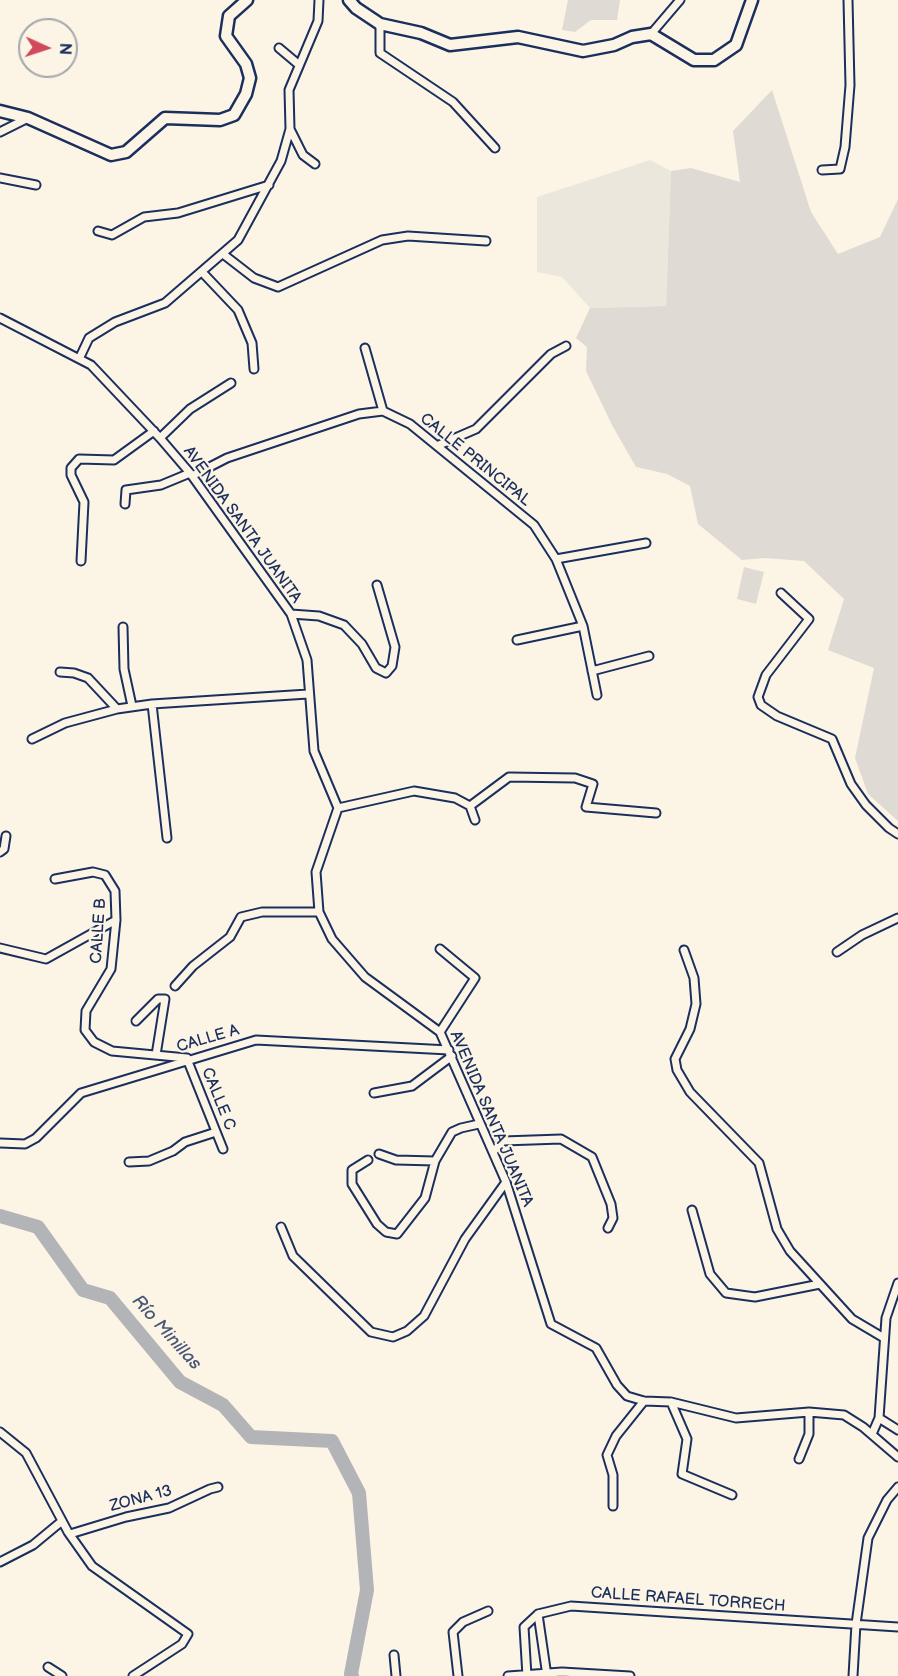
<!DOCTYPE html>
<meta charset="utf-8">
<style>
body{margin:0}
#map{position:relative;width:898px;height:1676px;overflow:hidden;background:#fcf5e5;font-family:"Balsamiq Sans",sans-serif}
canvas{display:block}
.north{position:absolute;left:18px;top:18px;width:60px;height:60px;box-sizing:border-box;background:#fcf5e5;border:2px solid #a2a6af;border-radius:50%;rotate:93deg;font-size:16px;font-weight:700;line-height:24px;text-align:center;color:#1b2f5e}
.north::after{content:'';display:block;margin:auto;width:21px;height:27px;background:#d1495b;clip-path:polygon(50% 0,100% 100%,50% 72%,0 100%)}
</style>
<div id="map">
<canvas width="898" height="1676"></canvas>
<div class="north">N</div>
</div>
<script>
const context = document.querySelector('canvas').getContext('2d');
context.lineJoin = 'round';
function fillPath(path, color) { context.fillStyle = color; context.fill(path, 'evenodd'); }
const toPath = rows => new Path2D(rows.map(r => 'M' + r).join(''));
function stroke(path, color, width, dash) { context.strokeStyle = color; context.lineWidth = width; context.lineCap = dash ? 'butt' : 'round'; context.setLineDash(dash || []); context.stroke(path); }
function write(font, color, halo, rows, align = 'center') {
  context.font = font + ' "Balsamiq Sans",sans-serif'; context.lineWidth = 4.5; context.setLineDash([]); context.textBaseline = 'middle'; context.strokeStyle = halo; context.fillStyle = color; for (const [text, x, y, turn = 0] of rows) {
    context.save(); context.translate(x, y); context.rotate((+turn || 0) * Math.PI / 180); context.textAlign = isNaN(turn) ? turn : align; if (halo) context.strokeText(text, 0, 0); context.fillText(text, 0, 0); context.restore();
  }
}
fillPath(toPath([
 [650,160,671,171,666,306,590,308,562,277,537,272,537,197]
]), '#ece7dc');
fillPath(toPath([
 [568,0,620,0,617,20,591,20,575,32,562,30],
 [772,90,811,212,838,254,880,237,898,199,898,821,868,794,855,758,874,668,828,650,844,599,804,561,765,558,742,560,698,524,690,486,667,474,636,467,612,425,586,371,587,347,576,338,590,308,666,306,671,171,691,168,740,182,733,131],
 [744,567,764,572,756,604,737,599]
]), '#dfdbd4');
stroke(toPath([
 [0,1216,38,1227,83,1290,110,1298,180,1382,223,1405,251,1437,332,1441,359,1493,367,1590,351,1674,352,1676]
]), '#b2b4b8', 14);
const street = toPath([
 [380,24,380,53,453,102,495,148],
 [651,34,680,0],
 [279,48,298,64],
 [290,129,303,155,315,164],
 [0,132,28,118],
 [822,170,840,169,845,147,850,85,848,0],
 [0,178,36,185],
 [98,231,112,235,144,217,178,213,269,185],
 [223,254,254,278,278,287,382,240,408,236,486,241],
 [202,272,238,310,252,343,254,369],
 [0,318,91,365,160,438,190,473,291,614,307,660,314,751,338,808,316,872,319,912,332,939,365,977,440,1032,506,1182,551,1324,596,1348,617,1385,627,1396,644,1401,671,1402,736,1418,809,1412,844,1415,863,1427,898,1457],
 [365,348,383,411],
 [80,357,89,338,115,322,165,303,238,240,281,161,290,129,289,90,318,21,319,0],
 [160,438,190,409,231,383],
 [439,445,476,429,551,354,566,346],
 [192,476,227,458,359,414,383,411,410,424,534,525,556,559,583,626,597,695],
 [125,504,126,490,161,485,190,473],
 [556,559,646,543],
 [81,561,84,502,71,475,71,468,79,459,114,460,154,431],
 [781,593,809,619,766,675,758,697,761,705,777,716,832,739,851,784,866,805,889,828,898,834],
 [291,614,319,616,344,625,362,644,376,668,386,673,392,666,395,647,377,585],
 [123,627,124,669,132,706],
 [517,640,583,626],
 [592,671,649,656],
 [60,672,74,673,88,678,117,709,152,704,308,694],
 [152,704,167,838],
 [32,739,65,723,117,709],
 [470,806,509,777,575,778,593,784,586,807,656,813],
 [338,808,414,791,455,798,470,806,475,820],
 [0,852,4,849,6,836],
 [55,879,93,872,105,875,115,891,116,920,111,969,86,1011,85,1030,94,1042,112,1051,187,1058],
 [0,948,46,959,116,920],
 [440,949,475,978,440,1032],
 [684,950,694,978,696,1004,690,1029,675,1059,677,1070,690,1092,759,1163,777,1229,790,1251,852,1319,884,1338],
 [837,952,862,935,898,918],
 [175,986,193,966,230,937,241,917,262,912,319,912],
 [136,1021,158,999,165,999,156,1055],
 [187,1059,223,1149],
 [374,1093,412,1086,452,1056],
 [0,1143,25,1144,36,1138,81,1093,256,1040,449,1050],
 [493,1152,503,1141,561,1139,592,1157,611,1204,613,1218,608,1228],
 [379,1154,396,1160,435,1161],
 [368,1160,352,1170,352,1184,377,1224,386,1232,397,1234,425,1198,435,1161,452,1132,461,1128,479,1124],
 [129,1162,149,1161,173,1151,185,1142,216,1132],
 [692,1210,710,1274,726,1293,755,1297,820,1284],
 [281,1227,293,1256,371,1332,393,1337,407,1331,424,1316,465,1239,506,1182],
 [671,1402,687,1439,682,1474,732,1495],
 [879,1418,898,1430],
 [0,1432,26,1453,68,1532,92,1566,188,1634,182,1644,133,1676],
 [872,1434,879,1418,886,1318,898,1283],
 [799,1459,809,1434,809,1412],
 [613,1506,613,1475,607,1455,616,1436,644,1401],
 [70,1534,126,1517,169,1508,210,1489,218,1487],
 [0,1562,33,1545,62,1521],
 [394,1655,396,1676],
 [48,1667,62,1676],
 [458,1676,453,1632,463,1622,488,1611],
 [508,1676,562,1672,630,1676],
 [527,1676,524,1627,538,1614],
 [547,1676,538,1614,571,1606,898,1627],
 [853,1676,856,1624,868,1538,887,1500,898,1487]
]);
const secondary = toPath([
 [349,0,356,8,380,24,421,33,450,45,518,37,583,51,614,45,632,37,651,34,694,60,714,60,736,45,752,0],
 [0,111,28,118,111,155,126,152,165,118,220,120,234,115,246,94,250,78,246,64,226,36,229,16,247,0]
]);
stroke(street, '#1b2f5e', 11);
stroke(secondary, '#1b2f5e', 15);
stroke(street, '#fcf5e5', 7);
stroke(secondary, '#fcf5e5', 10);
write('16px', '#1b2f5e', '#fcf5e5', [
 ["CALLE PRINCIPAL",475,460,39],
 ["AVENIDA SANTA JUANITA",242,525,54],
 ["CALLE B",99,931,-86],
 ["CALLE A",208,1039,-16],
 ["CALLE C",218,1099,68],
 ["AVENIDA SANTA JUANITA",491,1119,67],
 ["ZONA 13",141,1499,-15],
 ["CALLE RAFAEL TORRECH",688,1600,4]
]);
write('italic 18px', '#485779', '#fcf5e5', [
 ["Río Minillas",166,1333,48]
]);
</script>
